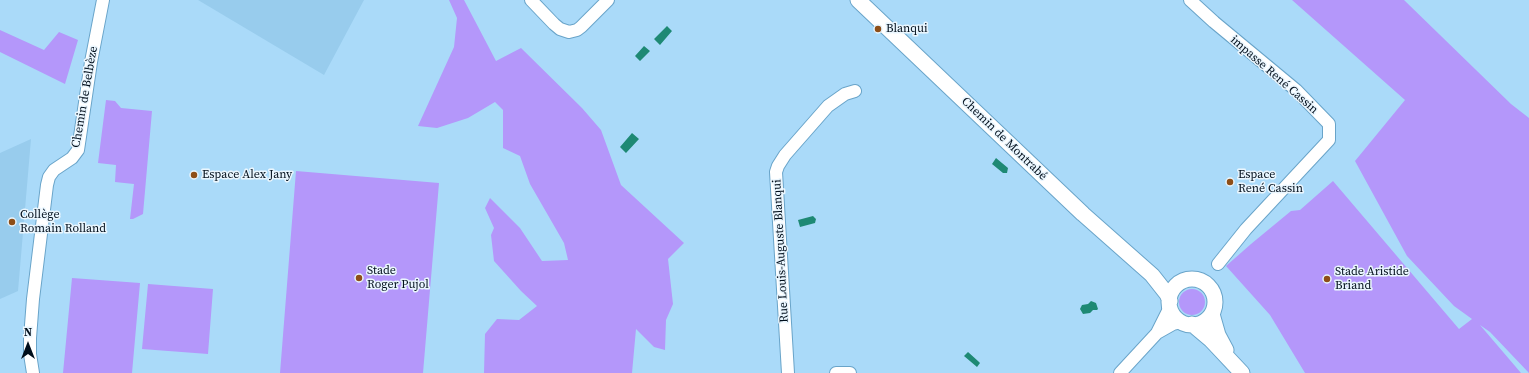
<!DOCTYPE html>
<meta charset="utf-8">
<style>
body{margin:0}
#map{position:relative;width:1529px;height:373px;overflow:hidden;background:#aadaf9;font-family:"Source Serif 4",serif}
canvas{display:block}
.north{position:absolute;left:8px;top:325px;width:40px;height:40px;-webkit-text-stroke:3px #eaf6fe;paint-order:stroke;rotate:0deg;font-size:11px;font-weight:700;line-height:16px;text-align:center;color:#000e1b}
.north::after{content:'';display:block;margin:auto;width:14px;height:18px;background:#000e1b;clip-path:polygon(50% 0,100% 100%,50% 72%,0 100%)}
</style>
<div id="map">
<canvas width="1529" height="373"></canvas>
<div class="north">N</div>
</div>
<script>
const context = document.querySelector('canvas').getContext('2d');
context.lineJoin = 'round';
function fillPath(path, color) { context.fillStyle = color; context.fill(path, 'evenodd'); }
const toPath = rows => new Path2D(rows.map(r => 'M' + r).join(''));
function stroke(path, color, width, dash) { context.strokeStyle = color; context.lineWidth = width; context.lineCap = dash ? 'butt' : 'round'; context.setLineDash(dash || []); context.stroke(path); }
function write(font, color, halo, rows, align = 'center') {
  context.font = font + ' "Source Serif 4",serif'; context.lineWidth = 3; context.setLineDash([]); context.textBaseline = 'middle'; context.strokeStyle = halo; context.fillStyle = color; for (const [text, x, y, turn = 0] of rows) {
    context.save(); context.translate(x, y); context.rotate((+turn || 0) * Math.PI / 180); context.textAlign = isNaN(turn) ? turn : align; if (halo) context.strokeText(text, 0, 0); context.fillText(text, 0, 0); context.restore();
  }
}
fillPath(toPath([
 [198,0,364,0,324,75],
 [31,139,18,291,0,299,0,153]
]), '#98cced');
fillPath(toPath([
 [449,0,464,0,496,61,521,48,582,108,601,130,621,185,684,243,668,259,673,304,666,320,665,350,654,347,636,329,632,373,484,373,485,334,497,319,519,320,537,306,521,291,494,261,491,235,494,228,485,208,490,198,520,228,542,261,568,260,564,243,530,184,520,156,503,148,503,110,495,102,468,118,437,128,418,126,454,47,457,18],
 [1292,0,1404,0,1511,104,1529,118,1529,373,1490,332,1480,325,1521,373,1305,373,1270,315,1226,266,1251,244,1291,211,1300,210,1333,181,1459,329,1472,319,1454,306,1407,256,1355,161,1405,100],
 [0,30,44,50,59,32,78,40,65,84,0,52],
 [106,100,115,101,121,108,152,111,143,214,133,219,130,219,134,184,115,182,116,165,98,163],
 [296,171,439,183,423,373,280,373],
 [72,278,140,283,132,373,63,373],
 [148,284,213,289,208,354,142,349],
 '1179 302a13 13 0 1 1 26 0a13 13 0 1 1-26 0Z'
]), '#b497fa');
fillPath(toPath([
 [667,26,672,31,660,45,654,39],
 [644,46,650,51,640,61,635,56],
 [632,133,639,139,626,153,620,147],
 [996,158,1008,168,1007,173,1003,173,992,164],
 [813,216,816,219,815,223,800,227,798,220],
 [1091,301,1096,303,1098,309,1097,310,1093,310,1090,313,1083,314,1080,309,1082,305,1088,304],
 [968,352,978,361,980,363,977,367,964,356]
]), '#1e8974');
const minor = toPath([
 [531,0,554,24,560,29,569,32,577,30,581,27,608,0],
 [1190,0,1214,22,1296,90,1329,124,1329,140,1246,229,1218,264],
 [1157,333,1173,324,1182,322],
 [33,373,30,354,30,338,33,299,47,185,49,177,54,170,72,158,78,150,91,62,103,0],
 [788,373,776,172,778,166,785,155,828,106,845,94,855,91],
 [836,373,850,373],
 [1120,373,1157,333,1170,307]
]);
const tertiary = toPath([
 [858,0,1083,214,1152,275,1167,294,1170,301],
 '1169 302a23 23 0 1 1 46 0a23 23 0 1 1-46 0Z',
 [1212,314,1218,335,1226,350],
 [1192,324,1211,340,1242,373]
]);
stroke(minor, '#69a4c9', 14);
stroke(tertiary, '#69a4c9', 17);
stroke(minor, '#fff', 12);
stroke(tertiary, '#fff', 15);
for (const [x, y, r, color] of [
 [878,29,4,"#8e4e17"],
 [194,175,4,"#8e4e17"],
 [1230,182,4,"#8e4e17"],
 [12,222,4,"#8e4e17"],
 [359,278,4,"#8e4e17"],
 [1327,279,4,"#8e4e17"]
]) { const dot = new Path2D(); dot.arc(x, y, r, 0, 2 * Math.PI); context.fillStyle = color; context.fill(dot); stroke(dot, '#eaf6fe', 1.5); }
write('12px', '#000e1b', '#eaf6fe', [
 ["Blanqui",886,29],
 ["Espace Alex Jany",202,175],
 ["Espace",1238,175],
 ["René Cassin",1238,189],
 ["Collège",20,215],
 ["Romain Rolland",20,229],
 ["Stade",367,271],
 ["Roger Pujol",367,285],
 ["Stade Aristide",1335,272],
 ["Briand",1335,286]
], 'left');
write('12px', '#000e1b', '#eaf6fe', [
 ["impasse René Cassin",1274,75,41],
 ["Chemin de Belbèze",85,97,-80],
 ["Chemin de Montrabé",1004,139,44],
 ["Rue Louis-Auguste Blanqui",781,251,-93]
]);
</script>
